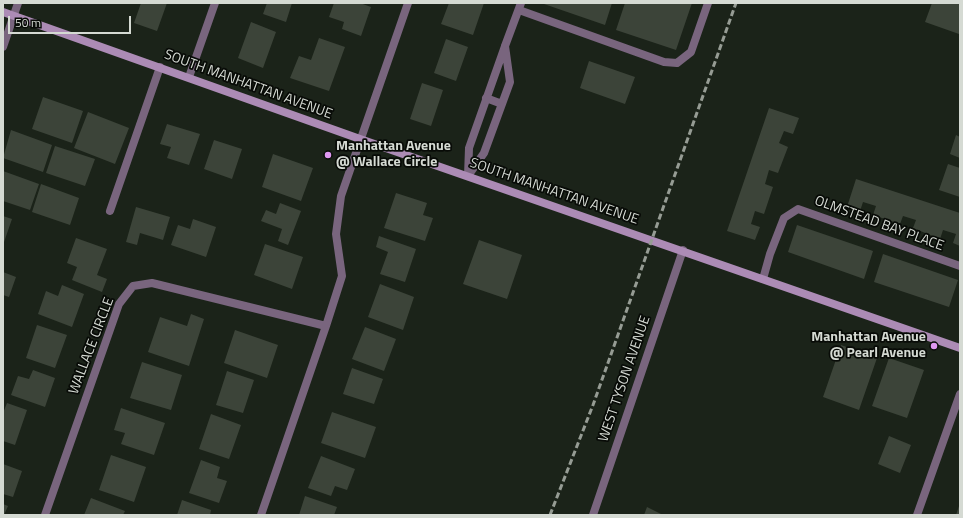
<!DOCTYPE html>
<style>
body{margin:0}
#map{position:relative;width:963px;height:518px;overflow:hidden;background:#1b2319;font-family:"Titillium Web",sans-serif}
canvas{display:block}
.frame{position:absolute;inset:0;border:4px solid #d5dad3;pointer-events:none}
.scale{position:absolute;left:8px;top:16px;width:123px;height:18px;box-sizing:border-box;border:2px solid #d5dad3;border-top:0;padding-left:5px;font-size:12px;line-height:14px;white-space:nowrap;color:#d5dad3;-webkit-text-stroke:3px #080b07;paint-order:stroke}
</style>
<div id="map">
<canvas width="963" height="518"></canvas>
<div class="frame"></div>
<div class="scale">50 m</div>
</div>
<script>
const context = document.querySelector('canvas').getContext('2d');
context.lineJoin = 'round';
function fillPath(path, color) { context.fillStyle = color; context.fill(path, 'evenodd'); }
const toPath = rows => new Path2D(rows.map(r => 'M' + r).join(''));
function stroke(path, color, width, dash) { context.strokeStyle = color; context.lineWidth = width; context.lineCap = dash ? 'butt' : 'round'; context.setLineDash(dash || []); context.stroke(path); }
function write(font, color, halo, rows, align = 'center') {
  context.font = font + ' "Titillium Web",sans-serif'; context.lineWidth = 3.5; context.setLineDash([]); context.textBaseline = 'middle'; context.strokeStyle = halo; context.fillStyle = color; for (const [text, x, y, turn = 0] of rows) {
    context.save(); context.translate(x, y); context.rotate((+turn || 0) * Math.PI / 180); context.textAlign = isNaN(turn) ? turn : align; if (halo) context.strokeText(text, 0, 0); context.fillText(text, 0, 0); context.restore();
  }
}
fillPath(toPath([
 [141,3,167,3,157,31,134,23],
 [267,3,292,3,286,22,263,14],
 [334,3,360,3,371,7,361,36,342,29,344,22,329,17],
 [449,3,484,3,473,35,441,24],
 [545,3,612,3,605,25,544,4],
 [625,3,692,3,676,50,616,30],
 [932,3,960,3,959,34,925,22],
 [251,22,276,32,263,68,238,58],
 [319,38,345,47,329,91,290,78,299,56,311,60],
 [446,39,468,47,456,81,434,73],
 [589,61,635,77,625,104,580,88],
 [422,83,443,90,431,126,410,119],
 [43,97,83,111,72,143,32,129],
 [769,108,799,118,793,134,784,131,779,143,788,147,778,173,769,170,765,184,773,187,764,214,755,211,751,224,760,227,755,240,727,231],
 [88,112,129,128,115,164,74,148],
 [167,124,200,134,189,165,167,158,171,147,160,144],
 [11,130,52,145,43,172,3,158],
 [956,135,960,137,960,158,950,154],
 [214,140,242,149,232,179,204,169],
 [55,146,95,159,85,186,46,173],
 [273,154,313,168,301,201,262,187],
 [948,164,960,168,960,197,939,190],
 [3,171,39,184,30,210,3,201],
 [856,179,960,213,960,246,953,243,956,234,943,230,940,239,913,228,916,220,903,216,900,224,873,215,876,206,863,202,860,211,847,207],
 [41,184,79,198,70,225,32,212],
 [396,193,427,203,423,215,433,218,425,241,384,228],
 [280,203,301,211,288,245,278,241,282,229,261,221,266,210,276,214],
 [136,207,170,217,163,240,140,233,137,245,126,242],
 [3,216,12,219,3,245],
 [193,219,216,227,206,257,171,245,178,225,190,229],
 [797,225,873,251,864,279,788,252],
 [379,236,416,249,405,282,380,274,388,252,376,247],
 [76,238,107,249,97,275,107,279,102,292,72,280,77,267,67,263],
 [479,240,522,255,507,299,463,284],
 [265,244,303,257,292,289,254,275],
 [883,254,958,280,949,307,874,282],
 [3,272,16,277,9,297,3,295],
 [380,284,414,297,403,330,368,317],
 [62,285,84,294,72,327,38,314,46,291,58,296],
 [191,314,204,319,189,366,148,352,160,317,187,326],
 [37,325,67,335,55,368,26,358],
 [365,327,396,339,384,371,352,359],
 [235,330,278,345,267,378,224,363],
 [841,345,877,358,859,410,823,397],
 [889,358,924,370,907,418,872,406],
 [142,362,182,375,171,410,130,398],
 [352,368,383,379,374,404,343,394],
 [33,370,55,378,45,407,11,395,18,376,29,379],
 [227,371,254,380,243,413,216,405],
 [7,403,27,410,15,445,3,441,3,413],
 [121,408,165,423,154,455,121,444,125,433,114,430],
 [332,412,376,427,365,458,321,443],
 [211,414,241,425,229,459,199,449],
 [889,436,911,445,900,473,878,464],
 [111,455,146,467,134,502,99,490],
 [321,456,355,469,347,490,335,486,331,496,308,488],
 [201,460,220,467,217,478,227,481,219,503,189,493],
 [3,464,22,471,13,497,3,494],
 [305,496,337,507,334,515,299,515],
 [91,498,125,511,123,515,84,515],
 [182,500,211,510,210,515,177,515],
 [960,503,960,515,956,515],
 [3,504,8,506,4,515,3,515],
 [647,507,663,515,644,515]
]), '#3c4439');
stroke(toPath([
 [110,211,160,67]
]), '#79657e', 8);
stroke(toPath([
 [519,10,664,62,677,63,691,52,708,3],
 [505,46,510,82,484,153,468,176,469,148,505,46],
 [505,46,521,3],
 [3,47,18,3],
 [189,77,215,3],
 [486,98,502,104],
 [763,279,770,254,784,218,798,209,960,266],
 [326,326,342,276,336,234,341,196,408,3],
 [45,515,119,304,133,286,152,283,326,326,261,515],
 [593,515,683,250],
 [917,515,960,394]
]), '#79657e', 8);
stroke(toPath([
 [3,12,360,139,960,348]
]), '#ac8bb5', 8);
stroke(toPath([
 [550,515,593,405,736,3]
]), '#969c94', 3, [6, 3]);
for (const [x, y, r, color] of [
 [328,155,4,"#df98f1"],
 [934,346,4,"#df98f1"]
]) { const dot = new Path2D(); dot.arc(x, y, r, 0, 2 * Math.PI); context.fillStyle = color; context.fill(dot); stroke(dot, '#080b07', 1.5); }
write('14px', '#d5dad3', '#080b07', [
 ["SOUTH MANHATTAN AVENUE",248,85,20],
 ["SOUTH MANHATTAN AVENUE",554,192,19],
 ["OLMSTEAD BAY PLACE",879,224,20],
 ["WALLACE CIRCLE",92,346,-69],
 ["WEST TYSON AVENUE",625,379,-71]
]);
write('bold 14px', '#d5dad3', '#080b07', [
 ["Manhattan Avenue",336,147],
 ["@ Wallace Circle",336,163],
 ["Manhattan Avenue",926,338,"right"],
 ["@ Pearl Avenue",926,354,"right"]
], 'left');
</script>
